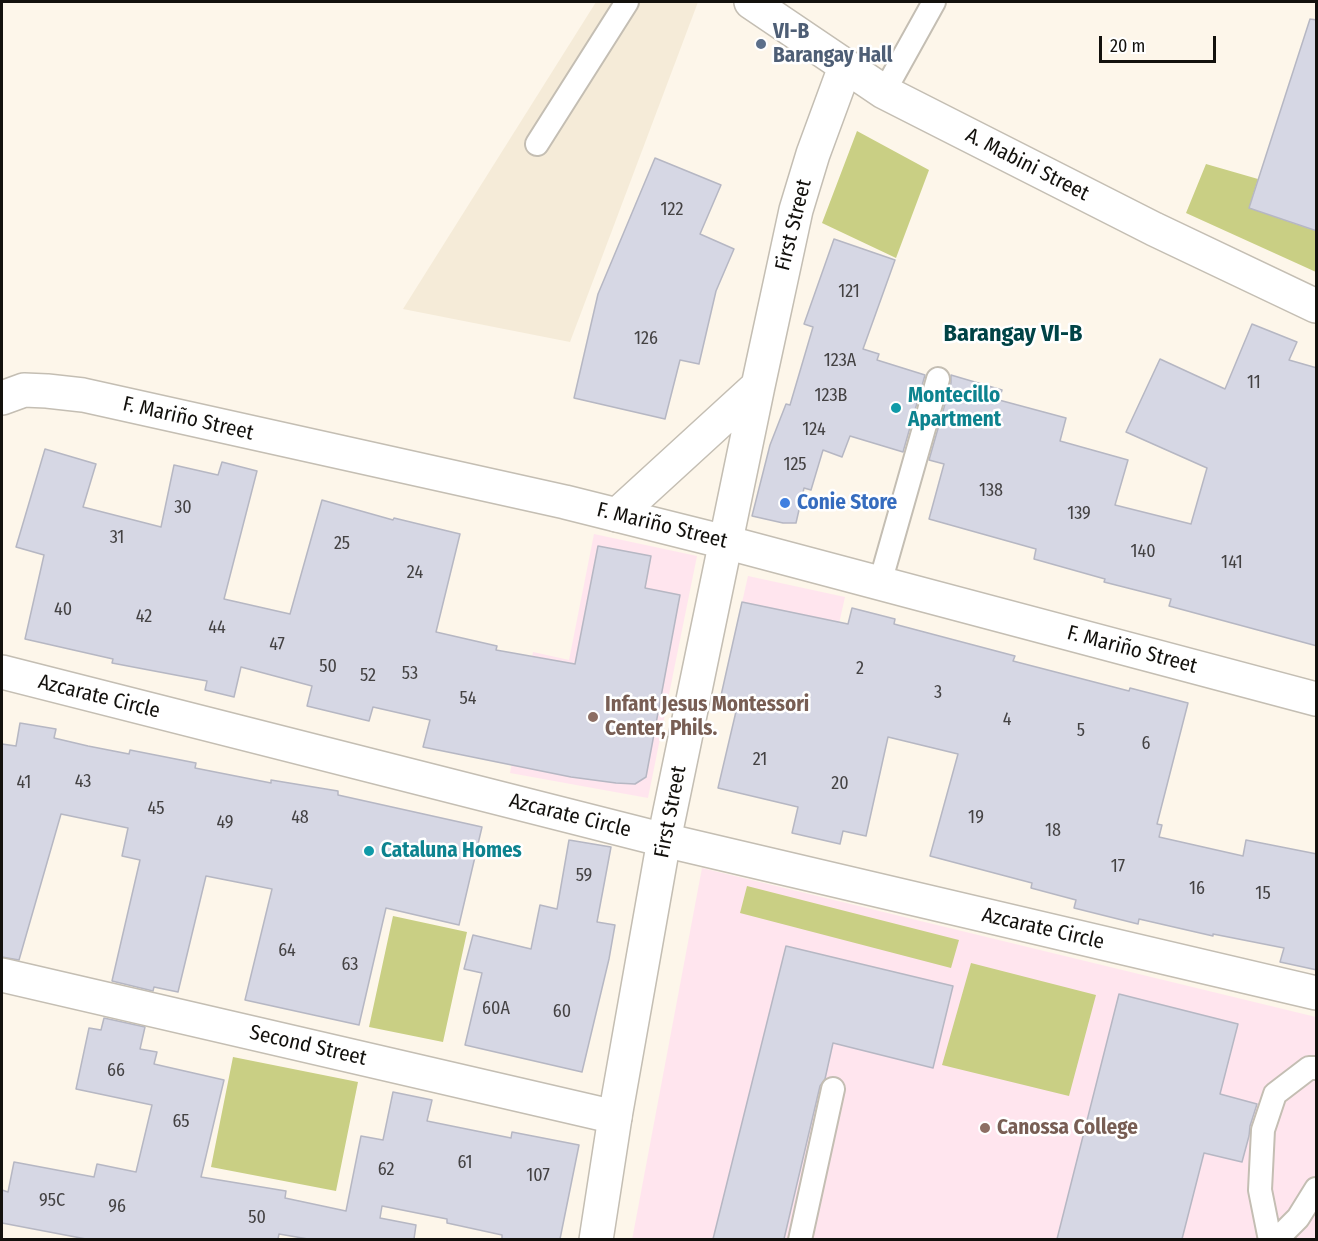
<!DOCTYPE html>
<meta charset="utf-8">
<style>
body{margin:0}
#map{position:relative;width:1318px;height:1241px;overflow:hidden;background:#fdf6ea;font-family:"Fira Sans Condensed",sans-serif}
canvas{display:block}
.frame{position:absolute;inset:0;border:3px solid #13110d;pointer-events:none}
.scale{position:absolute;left:1099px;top:36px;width:117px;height:27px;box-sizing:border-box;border:3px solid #13110d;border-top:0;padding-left:8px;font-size:18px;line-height:21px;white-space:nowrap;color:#13110d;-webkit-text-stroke:4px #fff;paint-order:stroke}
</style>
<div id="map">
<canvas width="1318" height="1241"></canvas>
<div class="frame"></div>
<div class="scale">20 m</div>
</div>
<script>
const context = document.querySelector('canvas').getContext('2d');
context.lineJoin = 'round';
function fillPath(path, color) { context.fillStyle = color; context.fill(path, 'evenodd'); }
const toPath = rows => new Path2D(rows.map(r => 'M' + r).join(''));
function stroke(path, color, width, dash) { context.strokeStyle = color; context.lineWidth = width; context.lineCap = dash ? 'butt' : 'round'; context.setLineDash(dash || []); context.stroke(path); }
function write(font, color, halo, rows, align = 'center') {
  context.font = font + ' "Fira Sans Condensed",sans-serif'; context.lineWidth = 5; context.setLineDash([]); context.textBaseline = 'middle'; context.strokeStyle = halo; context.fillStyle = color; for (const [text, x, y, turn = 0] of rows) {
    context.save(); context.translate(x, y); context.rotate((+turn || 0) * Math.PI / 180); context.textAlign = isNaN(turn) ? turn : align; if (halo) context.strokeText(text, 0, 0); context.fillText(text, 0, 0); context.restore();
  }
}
fillPath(toPath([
 [596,2,698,2,570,342,403,309]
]), '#f5ebd8');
fillPath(toPath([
 [594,534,697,556,648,798,510,773,533,652,569,660],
 [748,576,845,597,817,721,720,700],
 [702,868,1316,1017,1316,1239,632,1240]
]), '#ffe5ee');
fillPath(toPath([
 [857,131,929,170,896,258,822,223],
 [1206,164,1258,179,1249,208,1316,231,1316,272,1186,213],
 [747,886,959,940,951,968,740,913],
 [393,916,467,932,443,1042,369,1027],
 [971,963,1096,995,1069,1096,942,1065],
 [233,1057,358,1082,336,1191,211,1167]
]), '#c9cf84');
const building = toPath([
 [1310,19,1317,20,1317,231,1249,208,1310,19],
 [655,158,721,185,700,234,734,249,716,291,699,364,680,360,665,419,574,398,598,294,655,158],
 [834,239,895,260,863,349,879,354,877,360,925,375,903,452,850,436,842,457,823,450,811,490,804,488,796,523,783,523,752,516,770,445,786,404,790,405,813,327,804,324,834,239],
 [1252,324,1297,342,1289,360,1317,368,1317,646,1169,606,1171,599,1104,582,1105,579,1034,559,1036,549,929,519,944,464,929,460,951,383,951,375,1002,390,999,400,1066,418,1060,441,1128,460,1115,505,1191,524,1207,468,1126,432,1160,359,1225,389,1252,324],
 [45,449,96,464,83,507,161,527,174,465,218,475,222,462,257,471,224,599,290,614,322,500,393,520,394,518,460,534,436,632,497,646,496,650,575,664,598,546,651,556,645,588,680,595,646,777,635,784,616,783,571,777,423,747,430,720,373,707,369,721,307,706,312,686,241,667,234,697,205,690,207,681,112,663,113,659,25,639,44,555,16,547,45,449],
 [742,602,848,624,852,608,895,619,894,624,1015,656,1013,661,1129,691,1130,688,1188,703,1157,824,1162,825,1159,837,1243,856,1246,840,1317,854,1317,970,1280,962,1284,948,1213,934,1213,936,1139,919,1138,924,1074,908,1076,900,1031,888,1032,883,930,856,958,754,888,737,866,836,843,831,840,844,792,833,798,807,718,788,738,703,720,700,742,602],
 [20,723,56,729,54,738,88,746,129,754,130,750,196,763,195,768,271,783,271,780,338,791,338,795,482,827,459,925,386,908,359,1025,245,1000,272,889,206,876,178,992,154,987,153,991,112,981,140,860,122,856,128,828,61,814,19,960,2,957,2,744,16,746,20,723],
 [569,840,611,847,597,922,615,925,609,959,582,1072,465,1045,482,973,464,969,473,935,531,949,540,905,557,909,569,840],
 [786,946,953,986,933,1068,833,1043,825,1079,820,1086,784,1239,713,1239,786,946],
 [1119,994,1238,1024,1220,1094,1257,1104,1250,1126,1249,1136,1242,1162,1204,1153,1182,1239,1057,1239,1119,994],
 [104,1018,145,1027,140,1049,157,1052,154,1064,224,1080,201,1177,286,1191,285,1198,346,1211,361,1136,383,1140,393,1092,432,1100,427,1121,511,1138,512,1132,579,1145,560,1239,502,1239,502,1235,447,1223,447,1219,382,1206,380,1218,416,1225,414,1239,308,1239,279,1234,278,1239,86,1239,2,1223,2,1190,8,1192,14,1162,94,1177,97,1164,136,1172,152,1105,76,1089,89,1028,101,1030,104,1018]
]);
fillPath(building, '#d6d7e4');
stroke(building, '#b6b7c3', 1.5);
const service = toPath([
 [884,92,934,2],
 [537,144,627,2],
 [880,583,938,379],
 [800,1240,833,1089],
 [1270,1240,1260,1190,1263,1130,1275,1094,1309,1068,1316,1068],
 [1276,1240,1298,1218,1316,1189]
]);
const minor = toPath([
 [2,398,24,390,47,391,83,395,565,502,725,542,1316,699],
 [2,672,664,840,1316,993],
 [2,975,615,1117]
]);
const tertiary = toPath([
 [751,2,884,92,1154,229,1316,306],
 [617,515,758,386],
 [596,1240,615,1117,664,840,758,386,796,210,813,154,845,67]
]);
stroke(service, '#c4beb3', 26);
stroke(minor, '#c4beb3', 36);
stroke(tertiary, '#c4beb3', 36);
stroke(service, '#fff', 22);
stroke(minor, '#fff', 33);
stroke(tertiary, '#fff', 33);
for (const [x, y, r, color] of [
 [761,44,6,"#5c6f8a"],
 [896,408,6,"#0f9aa8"],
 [785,503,6,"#3f7fe0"],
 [593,717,6,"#8d6e63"],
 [369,851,6,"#0f9aa8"],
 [985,1128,6,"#8d6e63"]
]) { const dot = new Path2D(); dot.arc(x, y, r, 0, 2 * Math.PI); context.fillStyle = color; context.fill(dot); stroke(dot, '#fff', 2); }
write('18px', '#444243', null, [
 ["122",672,210],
 ["121",849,292],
 ["126",646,339],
 ["123A",840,361],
 ["11",1254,383],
 ["123B",831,396],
 ["124",814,430],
 ["125",795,465],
 ["138",991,491],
 ["30",183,508],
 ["139",1079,514],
 ["31",117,538],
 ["25",342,544],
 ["140",1143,552],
 ["141",1232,563],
 ["24",415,573],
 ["40",63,610],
 ["42",144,617],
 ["44",217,628],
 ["47",277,645],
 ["50",328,667],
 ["2",860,669],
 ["53",410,674],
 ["52",368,676],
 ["3",938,693],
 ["54",468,699],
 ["4",1007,720],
 ["5",1081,731],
 ["6",1146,744],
 ["21",760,760],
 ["43",83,782],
 ["41",24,783],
 ["20",840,784],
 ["45",156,809],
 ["48",300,818],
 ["19",976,818],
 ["49",225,823],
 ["18",1053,831],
 ["17",1118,867],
 ["59",584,876],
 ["16",1197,889],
 ["15",1263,894],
 ["64",287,951],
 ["63",350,965],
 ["60A",496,1009],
 ["60",562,1012],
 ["66",116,1071],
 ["65",181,1122],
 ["61",465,1163],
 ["62",386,1170],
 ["107",538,1176],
 ["95C",52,1201],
 ["96",117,1207],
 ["50",257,1218]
]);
write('bold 21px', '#4e5e75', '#fff', [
 ["VI-B",773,32],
 ["Barangay Hall",773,56]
], 'left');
write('21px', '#13110d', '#fff', [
 ["A. Mabini Street",1027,165,27],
 ["First Street",794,225,-76],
 ["F. Mariño Street",188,419,13],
 ["F. Mariño Street",662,526,14],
 ["F. Mariño Street",1132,650,15],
 ["Azcarate Circle",99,697,14],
 ["First Street",671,812,-79],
 ["Azcarate Circle",570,816,14],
 ["Azcarate Circle",1043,929,13],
 ["Second Street",308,1046,13]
]);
write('bold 21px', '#0d838f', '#fff', [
 ["Montecillo",908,396],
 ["Apartment",908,420],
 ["Cataluna Homes",381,851]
], 'left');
write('bold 21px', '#366cbe', '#fff', [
 ["Conie Store",797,503]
], 'left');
write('bold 21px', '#785e54', '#fff', [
 ["Infant Jesus Montessori",605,705],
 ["Center, Phils.",605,729],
 ["Canossa College",997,1128]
], 'left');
write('bold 24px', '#004346', '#fff', [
 ["Barangay VI-B",1013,334]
]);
</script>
